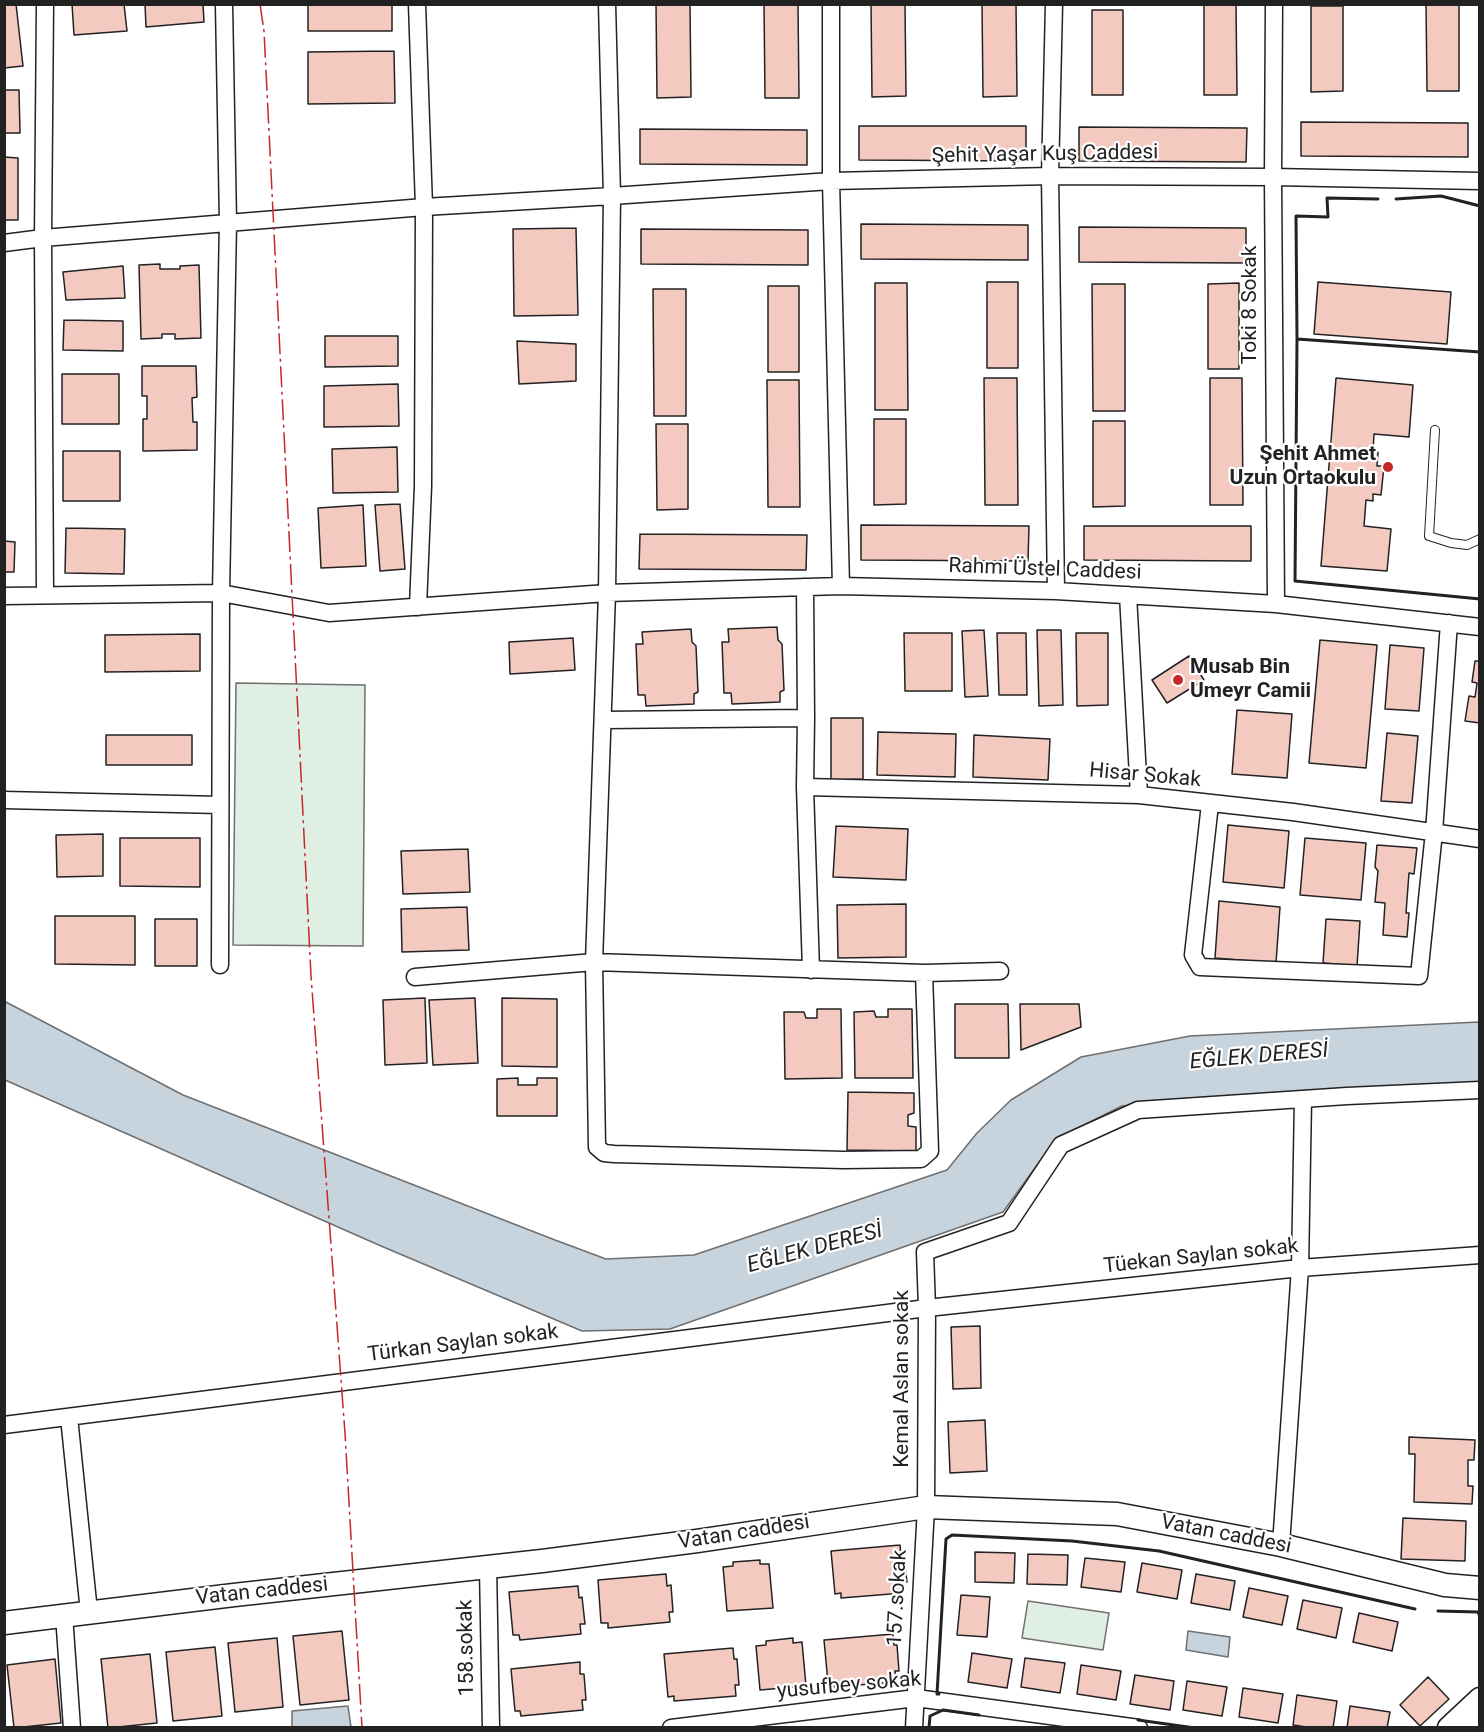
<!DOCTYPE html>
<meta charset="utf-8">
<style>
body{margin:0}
#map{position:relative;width:1484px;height:1732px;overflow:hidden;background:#fff;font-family:Roboto,sans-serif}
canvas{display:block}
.frame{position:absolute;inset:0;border:6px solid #222;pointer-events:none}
</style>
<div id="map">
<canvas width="1484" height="1732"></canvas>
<div class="frame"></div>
</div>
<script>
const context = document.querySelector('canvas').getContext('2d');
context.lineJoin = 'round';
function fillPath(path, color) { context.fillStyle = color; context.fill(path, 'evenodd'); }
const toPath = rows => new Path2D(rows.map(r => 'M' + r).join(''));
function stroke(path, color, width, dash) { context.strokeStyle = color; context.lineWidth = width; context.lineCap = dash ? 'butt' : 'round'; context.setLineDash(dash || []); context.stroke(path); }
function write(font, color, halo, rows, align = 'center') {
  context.font = font + ' Roboto,sans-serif'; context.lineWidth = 4.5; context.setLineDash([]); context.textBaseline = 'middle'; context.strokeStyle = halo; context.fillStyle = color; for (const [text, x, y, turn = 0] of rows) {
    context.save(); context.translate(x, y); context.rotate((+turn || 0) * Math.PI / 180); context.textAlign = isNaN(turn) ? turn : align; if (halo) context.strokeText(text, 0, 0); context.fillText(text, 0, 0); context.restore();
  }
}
const green = toPath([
 [236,683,365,685,363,946,233,945,236,683],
 [1028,1601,1109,1613,1103,1650,1022,1638,1028,1601]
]);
fillPath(green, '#e0efe3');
stroke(green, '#6f6f6f', 1.5);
const water = toPath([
 [4,1001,183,1095,555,1240,606,1259,694,1255,947,1170,977,1133,1011,1100,1081,1057,1190,1036,1479,1022,1479,1082,1227,1096,1122,1106,1056,1139,1003,1212,670,1329,582,1331,381,1246,5,1080,4,1001],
 [1188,1631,1230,1637,1228,1657,1186,1650,1188,1631],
 [348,1706,351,1727,292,1727,292,1711,348,1706]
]);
fillPath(water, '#c7d3dd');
stroke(water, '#6f6f6f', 1.5);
const building = toPath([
 [4,4,16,4,23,66,4,68,4,4],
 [72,4,124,4,127,31,74,35,72,4],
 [145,4,203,4,204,22,146,27,145,4],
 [308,4,392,4,392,31,308,31,308,4],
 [656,4,690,4,691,97,657,98,656,4],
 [764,4,798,4,799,98,765,98,764,4],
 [871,4,905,4,906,96,872,97,871,4],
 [982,4,1016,4,1017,96,983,97,982,4],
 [1204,4,1236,4,1237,95,1204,95,1204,4],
 [1426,4,1459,4,1459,91,1427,91,1426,4],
 [1311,6,1343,6,1343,91,1311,92,1311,6],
 [1092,10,1123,10,1123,95,1092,95,1092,10],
 [394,51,395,103,308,104,308,52,394,51],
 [4,90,19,90,20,133,4,133,4,90],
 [1301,122,1468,123,1468,157,1301,156,1301,122],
 [859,126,1026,126,1026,161,859,160,859,126],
 [1079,127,1247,128,1246,162,1079,161,1079,127],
 [640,129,807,130,807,165,640,164,640,129],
 [4,157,18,158,18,220,4,220,4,157],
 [861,224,1028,225,1028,260,861,259,861,224],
 [1079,227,1246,228,1246,263,1079,262,1079,227],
 [576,228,578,315,514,316,513,229,576,228],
 [641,229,808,230,808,265,641,264,641,229],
 [160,264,160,269,180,269,180,266,199,265,201,338,175,339,175,334,162,334,162,338,141,339,139,265,160,264],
 [123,266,125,298,66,300,63,272,123,266],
 [987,282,1018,282,1018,368,987,368,987,282],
 [1318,282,1451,292,1447,344,1314,334,1318,282],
 [875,283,907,283,908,410,875,410,875,283],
 [1239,283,1239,369,1208,369,1208,284,1239,283],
 [1092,284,1125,284,1125,411,1093,411,1092,284],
 [768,286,799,286,799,372,768,372,768,286],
 [653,289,686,289,686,416,654,416,653,289],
 [64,320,123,321,123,351,63,350,64,320],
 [325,336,398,336,398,366,325,367,325,336],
 [517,341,576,344,576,381,519,384,517,341],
 [142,366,196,366,197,397,192,398,193,422,197,422,197,450,143,451,143,419,147,419,147,396,142,396,142,366],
 [62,374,119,374,119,424,62,424,62,374],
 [984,378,1017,378,1018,505,985,505,984,378],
 [1210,378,1242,378,1243,505,1210,505,1210,378],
 [1336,378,1413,385,1409,437,1374,434,1373,452,1378,452,1377,466,1384,466,1381,495,1373,494,1373,501,1366,500,1364,526,1391,529,1387,571,1321,566,1336,378],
 [767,380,799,380,800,507,768,507,767,380],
 [398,384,399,426,324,427,324,386,398,384],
 [874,419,906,419,906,504,874,505,874,419],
 [1093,421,1125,421,1125,506,1093,507,1093,421],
 [656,424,688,424,688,509,657,510,656,424],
 [397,447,398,492,333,493,332,449,397,447],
 [63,451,120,451,120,501,63,501,63,451],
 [400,504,405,569,380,571,375,505,400,504],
 [363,505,366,566,321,568,318,508,363,505],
 [861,525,1029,526,1028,561,861,560,861,525],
 [1084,526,1251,526,1251,561,1084,560,1084,526],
 [66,528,125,529,124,574,65,573,66,528],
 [640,534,807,535,806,570,639,569,640,534],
 [4,541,15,542,14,572,4,572,4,541],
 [777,627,778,640,782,644,784,690,780,692,780,702,732,704,731,693,724,693,722,642,729,642,728,629,777,627],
 [691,629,692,642,696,646,698,692,694,694,694,704,646,706,645,695,638,695,636,644,643,644,642,632,691,629],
 [984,630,988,696,965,697,962,631,984,630],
 [1037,630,1061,630,1063,705,1039,706,1037,630],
 [904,633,952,633,952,691,905,691,904,633],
 [997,633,1026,633,1027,695,999,695,997,633],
 [1076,633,1108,633,1108,705,1077,706,1076,633],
 [200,634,200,671,105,672,105,635,200,634],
 [573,638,575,670,510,674,509,642,573,638],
 [1320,640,1377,645,1366,768,1309,763,1320,640],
 [1390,645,1424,648,1419,711,1385,709,1390,645],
 [1189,656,1204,680,1167,703,1152,680,1189,656],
 [1475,661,1480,661,1480,723,1465,721,1469,696,1475,697,1477,683,1472,682,1475,661],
 [1237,710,1292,714,1287,778,1232,774,1237,710],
 [831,718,863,718,863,779,831,780,831,718],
 [878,732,956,734,955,777,877,775,878,732],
 [1387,733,1418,736,1412,803,1381,801,1387,733],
 [106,735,192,735,192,765,106,765,106,735],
 [974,735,1050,739,1048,780,973,777,974,735],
 [1228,825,1289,831,1284,888,1223,882,1228,825],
 [836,826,908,829,906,880,833,877,836,826],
 [103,834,103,876,57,877,56,835,103,834],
 [120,838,200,838,200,887,120,886,120,838],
 [1305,838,1366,843,1361,900,1300,895,1305,838],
 [1377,845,1417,848,1414,874,1409,873,1406,913,1409,913,1407,937,1383,935,1385,903,1375,902,1378,871,1375,867,1377,845],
 [468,849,470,892,403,894,401,851,468,849],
 [1219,901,1280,907,1276,963,1215,958,1219,901],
 [906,904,906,957,838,958,837,905,906,904],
 [467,907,469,950,402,952,401,909,467,907],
 [55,916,135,916,135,965,55,964,55,916],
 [155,919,197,919,197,966,155,966,155,919],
 [1326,919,1360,921,1357,966,1323,963,1326,919],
 [425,998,427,1063,385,1065,383,1000,425,998],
 [475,998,478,1063,433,1065,429,1000,475,998],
 [502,998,557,999,557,1067,502,1066,502,998],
 [955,1004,1008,1004,1009,1058,955,1058,955,1004],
 [1020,1004,1079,1004,1081,1027,1021,1050,1020,1004],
 [817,1009,841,1009,842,1078,785,1079,784,1012,804,1012,806,1018,817,1018,817,1009],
 [888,1009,912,1009,913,1078,855,1078,854,1012,874,1011,876,1017,888,1017,888,1009],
 [518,1078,518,1085,537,1085,537,1078,557,1078,557,1116,497,1116,497,1079,518,1078],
 [848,1092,914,1093,914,1113,908,1115,908,1126,916,1127,916,1151,847,1150,848,1092],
 [980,1326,981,1388,953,1389,951,1327,980,1326],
 [985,1420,987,1471,950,1473,948,1422,985,1420],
 [1409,1437,1475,1440,1474,1460,1468,1460,1468,1486,1473,1486,1472,1504,1414,1502,1415,1454,1409,1454,1409,1437],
 [1403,1518,1466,1521,1465,1561,1401,1559,1403,1518],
 [900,1545,901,1556,904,1556,907,1582,902,1582,903,1593,841,1598,841,1593,835,1594,831,1551,900,1545],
 [975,1552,1015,1553,1014,1583,975,1582,975,1552],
 [1028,1554,1068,1555,1067,1585,1027,1584,1028,1554],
 [1085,1558,1125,1562,1121,1592,1081,1587,1085,1558],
 [760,1560,760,1564,769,1564,773,1608,727,1611,723,1567,733,1566,733,1562,760,1560],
 [1142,1563,1182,1570,1177,1599,1137,1592,1142,1563],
 [666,1574,667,1586,671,1585,673,1612,669,1612,670,1622,608,1628,608,1623,601,1623,598,1580,666,1574],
 [1196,1574,1235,1581,1230,1610,1191,1603,1196,1574],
 [578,1586,579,1598,582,1597,585,1624,580,1624,581,1634,520,1640,519,1635,513,1635,509,1592,578,1586],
 [1249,1588,1288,1596,1282,1625,1243,1617,1249,1588],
 [961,1595,990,1597,987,1637,957,1635,961,1595],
 [1303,1600,1342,1608,1336,1638,1297,1629,1303,1600],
 [1359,1613,1398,1622,1392,1651,1353,1642,1359,1613],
 [342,1631,349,1700,300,1705,293,1636,342,1631],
 [893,1634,894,1645,897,1645,899,1671,895,1671,896,1682,834,1687,834,1682,828,1683,824,1640,893,1634],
 [277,1638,283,1707,235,1712,228,1643,277,1638],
 [793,1638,793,1643,802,1642,806,1686,760,1690,756,1646,766,1645,766,1641,793,1638],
 [215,1647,222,1716,173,1721,166,1652,215,1647],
 [733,1648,734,1659,737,1659,739,1685,735,1685,736,1696,674,1701,674,1696,668,1697,664,1654,733,1648],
 [972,1653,1012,1659,1007,1688,968,1682,972,1653],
 [150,1654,157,1723,108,1728,101,1659,150,1654],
 [1025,1658,1065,1663,1060,1693,1021,1687,1025,1658],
 [55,1659,61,1723,14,1728,7,1665,55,1659],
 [580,1662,580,1674,584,1674,586,1700,582,1700,583,1710,521,1716,520,1711,515,1711,511,1669,580,1662],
 [1081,1665,1121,1671,1116,1700,1077,1694,1081,1665],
 [1135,1675,1174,1681,1170,1710,1130,1704,1135,1675],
 [1428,1677,1449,1699,1420,1726,1400,1705,1428,1677],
 [1187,1681,1227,1687,1222,1716,1183,1710,1187,1681],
 [1243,1688,1283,1694,1278,1723,1239,1717,1243,1688],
 [1297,1695,1337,1701,1333,1728,1313,1728,1293,1725,1297,1695],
 [1350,1706,1390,1712,1387,1728,1347,1728,1350,1706]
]);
fillPath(building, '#f3c9c0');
stroke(building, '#222', 1.5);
const lane = toPath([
 [1435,430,1429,536,1451,543,1467,545,1480,539]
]);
const street = toPath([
 [417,4,424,207,423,486,418,607],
 [607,4,612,196,607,593,594,962,597,1147,604,1153,614,1154,844,1160,921,1159,930,1151,924,973],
 [831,4,831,181,841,586],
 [1054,4,1050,176,1056,591],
 [1274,4,1273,177,1276,604],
 [4,243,43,238,424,207,612,196,831,181,1050,176,1273,177,1480,181],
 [805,587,806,718,805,787,811,970],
 [45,595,43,238,45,4],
 [1128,595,1139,795],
 [4,596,221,593,329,613,607,593,841,586,1056,591,1276,604,1480,627],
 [603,720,806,718],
 [805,787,1139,795,1293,812,1480,839],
 [4,800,220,805],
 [1210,804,1193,955,1200,967,1419,976,1434,832,1449,623],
 [220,965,221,593,228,222,224,4],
 [415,977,594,962,924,973,1000,971],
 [69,1417,89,1612],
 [4,1425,927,1308,1300,1268,1480,1255],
 [1281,1545,1300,1268,1303,1099],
 [488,1567,491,1728],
 [64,1615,72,1728],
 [671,1728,916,1698,1139,1728],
 [914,1728,926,1507,927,1308,925,1252,1009,1223,1061,1145,1138,1110,1347,1096,1480,1090]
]);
const secondary = toPath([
 [4,1623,234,1595,542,1561,697,1541,926,1507,1117,1514,1281,1545,1445,1585,1480,1588],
 [1449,1728,1480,1699],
 [1478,1728,1480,1726]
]);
stroke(lane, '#222', 10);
stroke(street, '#222', 19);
stroke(secondary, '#222', 25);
stroke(lane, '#fff', 8);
stroke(street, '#fff', 16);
stroke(secondary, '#fff', 22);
stroke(toPath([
 [1396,199,1441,196,1480,206],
 [1297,339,1296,216,1328,217,1327,198,1378,199],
 [1480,352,1297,339,1295,581,1480,599],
 [1438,1611,1478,1612,1480,1617],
 [939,1694,937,1694,946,1539,952,1535,1072,1541,1159,1551,1415,1609],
 [1138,1720,1195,1728],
 [929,1728,930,1716,943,1710,979,1715]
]), '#222', 3);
stroke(toPath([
 [260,4,264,31,311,976,345,1433,362,1728]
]), '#c62828', 1.5, [21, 4.5, 3, 4.5]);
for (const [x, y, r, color] of [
 [1388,467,6,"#c62828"],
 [1178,680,6,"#c62828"]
]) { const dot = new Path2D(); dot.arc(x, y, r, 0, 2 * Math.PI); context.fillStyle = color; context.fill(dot); stroke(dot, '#fff', 2); }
write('21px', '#222', '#fff', [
 ["Şehit Yaşar Kuş Caddesi",1045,155,-1],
 ["Toki 8 Sokak",1251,305,-90],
 ["Rahmi Üstel Caddesi",1045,570,2],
 ["Hisar Sokak",1145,776,5],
 ["Tüekan Saylan sokak",1201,1257,-6],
 ["Türkan Saylan sokak",463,1344,-7],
 ["Kemal Aslan sokak",903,1379,-90],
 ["Vatan caddesi",744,1533,-9],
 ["Vatan caddesi",1226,1535,11],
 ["Vatan caddesi",262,1592,-6],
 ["157.sokak",898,1598,-87],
 ["158.sokak",467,1648,-91],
 ["yusufbey sokak",849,1686,-5]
]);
write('bold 21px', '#222', '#fff', [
 ["Şehit Ahmet",1376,455],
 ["Uzun Ortaokulu",1376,479],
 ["Musab Bin",1190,668,"left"],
 ["Umeyr Camii",1190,692,"left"]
], 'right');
write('italic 22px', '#222', '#fff', [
 ["EĞLEK DERESİ",1259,1057,-5],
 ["EĞLEK DERESİ",815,1249,-15]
]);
</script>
